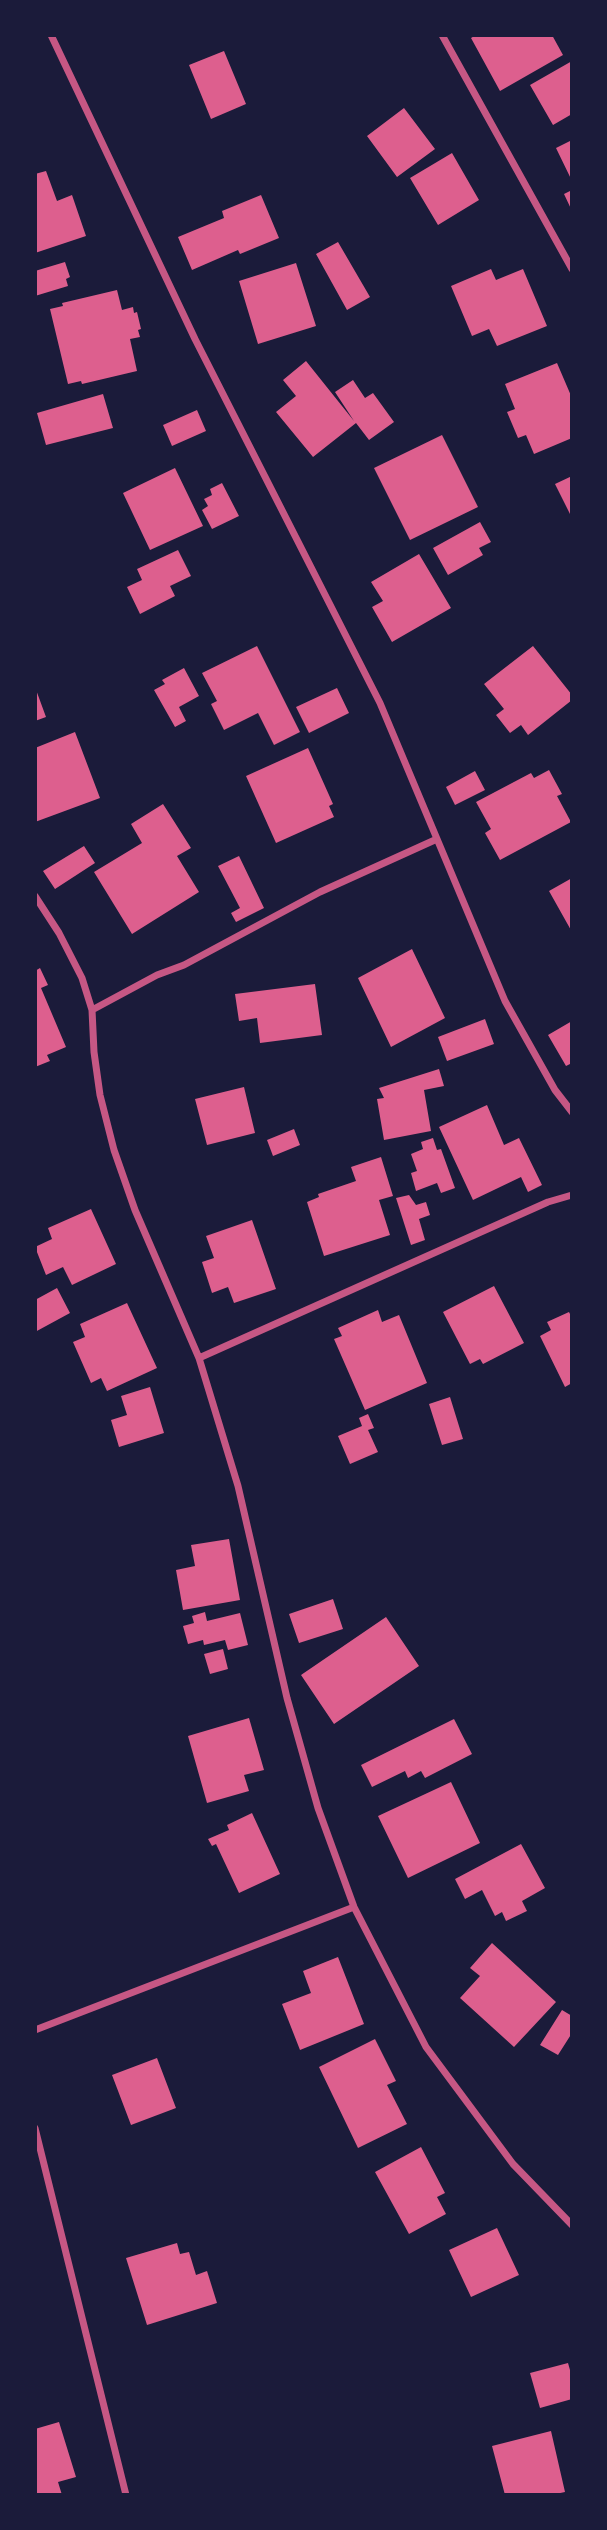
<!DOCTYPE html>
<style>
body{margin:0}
#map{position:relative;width:607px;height:2530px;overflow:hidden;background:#1b1b3a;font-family:"Titillium Web",sans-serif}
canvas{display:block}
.frame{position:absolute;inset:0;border:37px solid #1b1b3a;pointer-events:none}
</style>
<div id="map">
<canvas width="607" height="2530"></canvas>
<div class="frame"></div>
</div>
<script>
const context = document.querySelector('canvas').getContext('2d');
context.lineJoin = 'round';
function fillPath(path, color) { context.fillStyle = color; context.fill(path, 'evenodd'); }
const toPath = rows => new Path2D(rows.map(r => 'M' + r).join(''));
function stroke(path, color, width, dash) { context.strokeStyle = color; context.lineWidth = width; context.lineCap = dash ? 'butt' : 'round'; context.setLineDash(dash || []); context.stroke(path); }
fillPath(toPath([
 [476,35,552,35,563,55,500,91,471,38],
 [224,51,246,104,211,119,189,65],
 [572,61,572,114,553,125,530,85],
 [404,108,435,149,397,177,367,136],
 [572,140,572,181,556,148],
 [452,153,479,200,438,225,410,178],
 [46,171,57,201,72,195,86,236,35,253,35,174],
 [572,190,572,211,564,194],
 [261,195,279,238,240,254,238,250,192,270,178,237,224,218,222,211],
 [338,242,370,297,347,310,316,254],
 [65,262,70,277,66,279,68,286,35,296,35,271],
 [296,263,316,326,258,344,239,281],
 [491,269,496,280,523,269,547,326,497,346,489,329,472,336,451,286],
 [117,290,122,310,133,307,134,313,137,312,141,329,138,330,140,337,130,339,137,371,82,384,81,381,68,384,50,309,63,306,62,303],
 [306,361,354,421,335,392,353,380,365,398,373,393,394,422,369,440,356,423,313,457,276,412,296,396,283,380],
 [557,363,572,398,572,438,534,454,526,435,518,438,507,412,515,409,505,384],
 [103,394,113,428,46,445,37,413],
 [197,410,206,431,172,446,163,425],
 [442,435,478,507,410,540,374,468],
 [175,468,203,526,150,550,123,493],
 [572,476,572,518,555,484],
 [222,483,239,516,212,529,202,510,208,506,204,499,212,495,210,489],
 [480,522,491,542,479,548,483,555,448,575,433,548],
 [178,550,191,576,170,586,175,596,140,614,127,587,142,580,137,569],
 [419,554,451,608,392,642,372,607,383,601,371,582],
 [257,646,300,732,274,745,258,713,224,730,211,704,217,701,202,673],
 [533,646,572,695,572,700,528,735,521,725,510,733,496,715,504,709,484,684],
 [184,668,199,696,179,707,186,721,175,727,154,690,165,684,162,680],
 [35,687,46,717,35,721],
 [337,688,349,713,309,733,296,707],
 [75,732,100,798,35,822,35,748],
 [308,748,333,804,329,806,334,817,276,843,246,776],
 [549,770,562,794,557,796,571,822,500,860,485,833,491,829,476,802,531,773,534,778],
 [475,771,485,790,455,805,446,787],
 [163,804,191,848,177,856,199,892,132,934,94,872,142,843,131,824],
 [84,846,95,863,55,889,43,871],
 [239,856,264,908,236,922,231,913,240,908,218,866],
 [572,878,572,932,549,891],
 [412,949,445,1018,391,1047,358,978],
 [40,968,48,985,41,988,66,1047,47,1055,50,1061,35,1067,35,971],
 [315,984,322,1035,260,1043,257,1018,239,1021,235,994],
 [485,1019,494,1044,447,1061,438,1037],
 [572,1021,572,1063,566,1066,548,1035],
 [439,1069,444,1086,424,1090,431,1131,384,1140,377,1099,384,1098,379,1088],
 [244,1087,255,1133,207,1145,195,1099],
 [487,1105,504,1145,519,1138,542,1185,528,1192,521,1177,473,1200,439,1127],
 [294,1129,300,1145,273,1156,267,1140],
 [433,1138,437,1150,441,1149,455,1188,441,1193,437,1183,416,1191,411,1173,417,1171,411,1154,423,1149,421,1142],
 [381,1157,393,1196,379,1200,390,1235,324,1256,307,1202,319,1197,318,1194,356,1181,351,1167],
 [409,1195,416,1205,426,1202,430,1215,419,1219,425,1240,411,1245,396,1198],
 [91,1209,116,1264,72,1285,63,1267,46,1275,35,1247,52,1239,48,1228],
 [252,1220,276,1289,234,1303,228,1287,212,1293,202,1262,214,1258,206,1236],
 [494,1286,524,1343,483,1364,480,1359,470,1364,443,1312],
 [57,1288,70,1313,35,1332,35,1300],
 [127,1303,157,1368,107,1391,101,1378,91,1383,73,1342,85,1337,80,1324],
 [378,1310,382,1322,399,1315,427,1383,365,1410,334,1339,342,1336,338,1328],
 [569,1312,572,1318,572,1383,565,1387,540,1336,551,1330,547,1322],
 [150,1387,164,1433,119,1447,111,1420,127,1415,121,1396],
 [450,1397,463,1439,442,1445,429,1404],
 [368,1414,374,1428,368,1430,378,1452,350,1464,338,1436,362,1426,359,1418],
 [229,1539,240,1600,183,1610,176,1570,195,1566,191,1545],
 [333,1599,343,1629,299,1643,289,1614],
 [205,1612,207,1621,240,1613,248,1645,228,1650,225,1640,204,1645,203,1640,188,1644,183,1626,194,1623,192,1616],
 [386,1617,419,1666,334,1724,301,1675],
 [223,1649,228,1669,210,1674,204,1654],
 [249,1718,264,1770,244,1775,249,1791,207,1803,188,1736],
 [454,1719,472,1754,425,1778,421,1771,408,1778,405,1771,372,1787,361,1765],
 [451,1782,480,1843,408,1878,378,1816],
 [252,1813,280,1874,239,1893,216,1844,212,1846,208,1839,229,1830,227,1825],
 [521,1844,545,1888,522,1901,527,1911,506,1921,502,1912,495,1916,482,1890,465,1899,455,1879],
 [492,1943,556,2002,514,2047,460,1998,480,1976,470,1968],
 [338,1957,364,2024,300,2050,282,2004,311,1993,303,1971],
 [562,2010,572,2016,572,2033,558,2055,540,2045],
 [375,2039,396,2081,387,2085,407,2124,358,2148,319,2067],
 [157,2058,176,2108,131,2125,112,2075],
 [421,2147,445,2193,437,2197,446,2214,409,2234,375,2172],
 [497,2228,519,2275,471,2297,449,2250],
 [177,2243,180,2254,189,2252,196,2275,207,2271,217,2303,147,2325,126,2258],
 [568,2363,572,2377,572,2399,540,2408,530,2373],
 [59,2422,76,2477,58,2482,62,2495,35,2495,35,2429],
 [551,2431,565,2492,551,2495,505,2495,492,2446]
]), '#dd5f8e');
stroke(toPath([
 [51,35,195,339,380,703,505,1001,555,1090,572,1112],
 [442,35,572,269],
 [35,896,59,933,82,978,92,1010,94,1052,100,1095,114,1150,135,1210,199,1358,238,1486,287,1698,318,1808,354,1907,426,2047,513,2164,572,2225],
 [92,1010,157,975,184,965,320,892,437,839],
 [199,1358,548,1202,572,1195],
 [35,2030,354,1907],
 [35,2128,126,2495]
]), '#c65784', 7);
</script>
